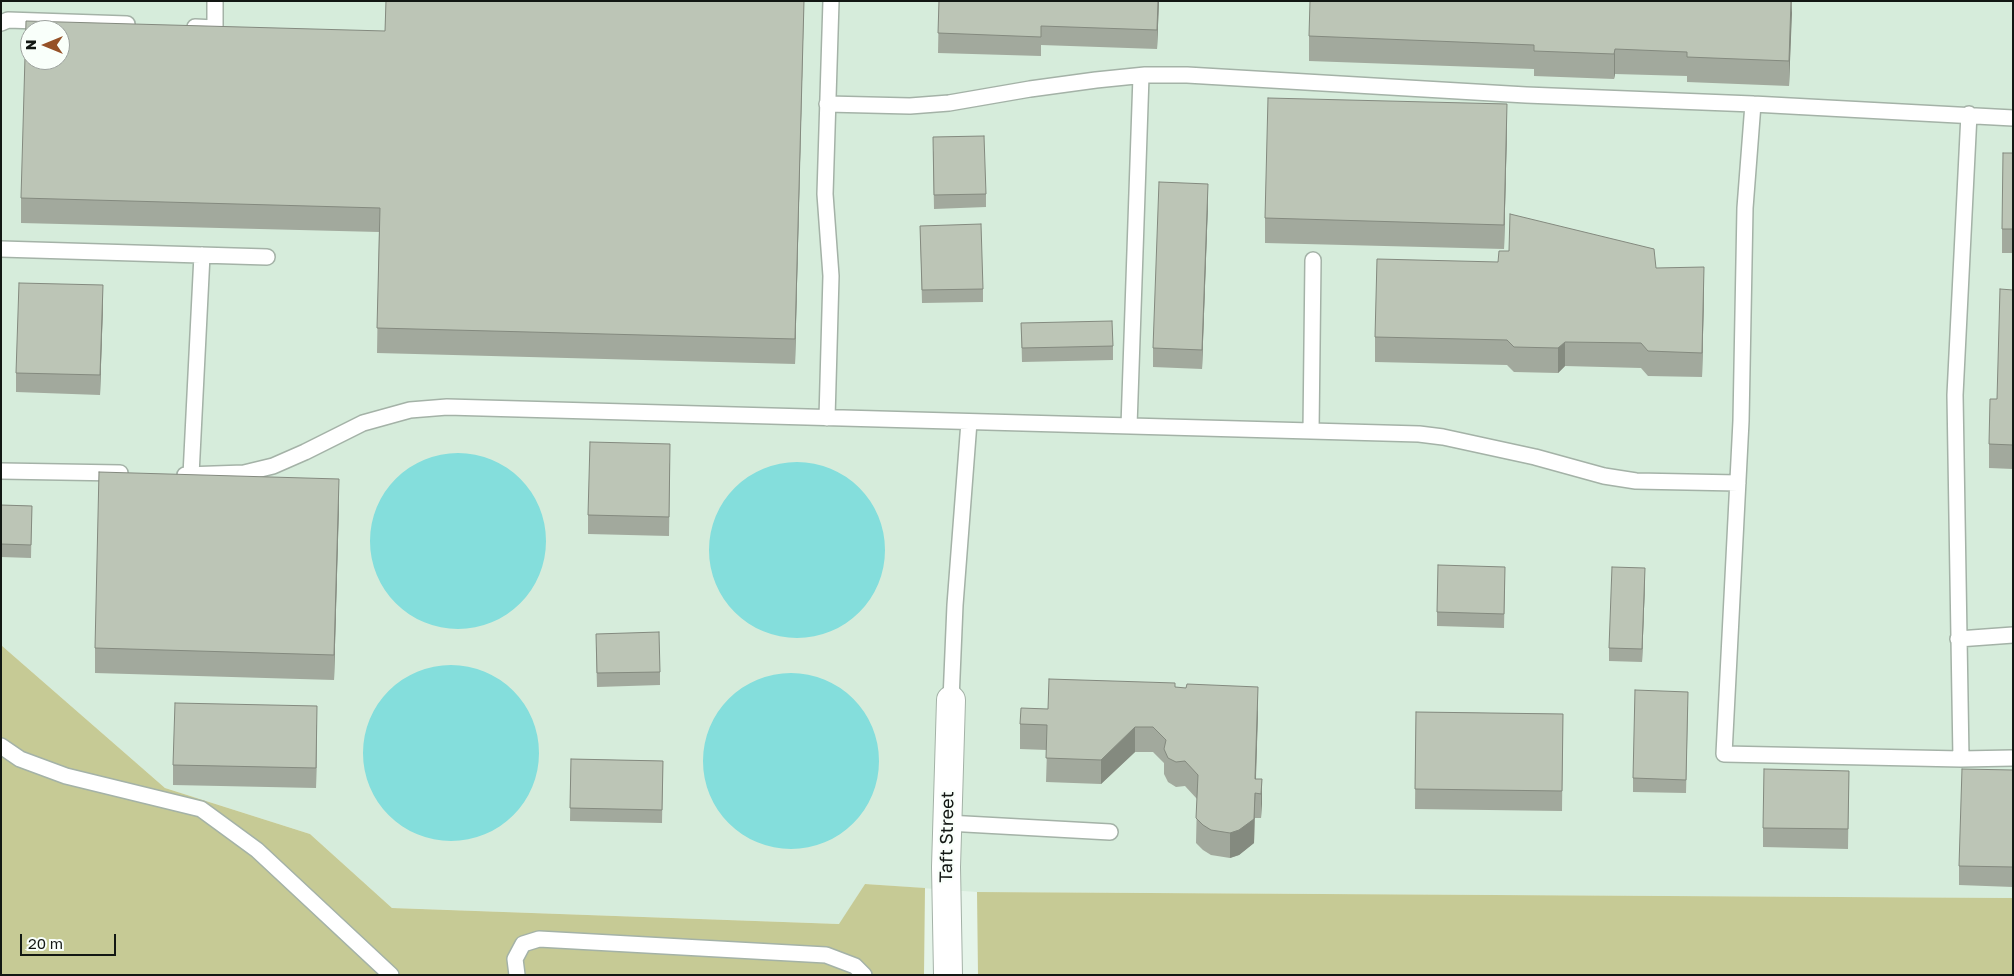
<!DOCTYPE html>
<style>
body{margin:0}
#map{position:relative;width:2014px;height:976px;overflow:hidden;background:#e5f4e9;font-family:"Golos Text",sans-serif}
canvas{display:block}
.frame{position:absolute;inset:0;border:2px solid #121713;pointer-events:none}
.north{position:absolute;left:20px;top:20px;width:50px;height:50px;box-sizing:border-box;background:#f9fffa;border:1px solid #9da29e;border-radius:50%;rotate:270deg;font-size:14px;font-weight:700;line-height:20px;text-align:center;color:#121713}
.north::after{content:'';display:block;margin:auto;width:18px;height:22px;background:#965127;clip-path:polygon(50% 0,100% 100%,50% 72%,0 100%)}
.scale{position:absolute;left:20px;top:934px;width:96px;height:22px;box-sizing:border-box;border:2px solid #121713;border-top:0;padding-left:6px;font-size:15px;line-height:18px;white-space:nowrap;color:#121713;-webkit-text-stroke:4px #f9fffa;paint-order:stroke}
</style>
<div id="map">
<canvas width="2014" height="976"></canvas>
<div class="frame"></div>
<div class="north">N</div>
<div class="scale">20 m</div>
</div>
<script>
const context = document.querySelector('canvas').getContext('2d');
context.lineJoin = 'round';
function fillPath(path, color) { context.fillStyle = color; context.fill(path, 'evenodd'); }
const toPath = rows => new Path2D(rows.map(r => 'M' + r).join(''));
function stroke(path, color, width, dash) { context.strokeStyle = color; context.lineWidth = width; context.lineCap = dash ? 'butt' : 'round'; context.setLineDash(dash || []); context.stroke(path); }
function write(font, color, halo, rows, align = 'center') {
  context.font = font + ' "Golos Text",sans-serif'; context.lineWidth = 4.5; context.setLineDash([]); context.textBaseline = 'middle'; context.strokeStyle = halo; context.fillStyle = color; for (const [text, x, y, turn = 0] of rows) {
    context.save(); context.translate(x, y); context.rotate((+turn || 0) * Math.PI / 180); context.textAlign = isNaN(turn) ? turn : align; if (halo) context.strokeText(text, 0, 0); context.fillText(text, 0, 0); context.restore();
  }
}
fillPath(toPath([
 [1,1,2013,1,2013,898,977,892,865,884,840,924,392,908,310,834,165,788,1,645],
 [30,30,60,30,60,60,30,60]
]), '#d6ecdb');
fillPath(toPath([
 [1,645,165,788,310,834,392,908,839,924,865,884,925,888,924,975,1,975],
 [977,892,2013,898,2013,975,978,975]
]), '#c6ca95');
fillPath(toPath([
 '370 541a88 88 0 1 1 176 0a88 88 0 1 1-176 0Z',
 '709 550a88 88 0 1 1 176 0a88 88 0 1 1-176 0Z',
 '363 753a88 88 0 1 1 176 0a88 88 0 1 1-176 0Z',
 '703 761a88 88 0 1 1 176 0a88 88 0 1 1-176 0Z'
]), '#84dedc');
const lane = toPath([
 [1,23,8,20,127,24],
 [195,27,215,28,215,1],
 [827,104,910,106,949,103,1030,89,1096,80,1145,75,1187,75,1526,95,1753,104,2013,118],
 [1753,104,1745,208,1741,421,1724,754,1961,759,2013,758],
 [1,249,267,257],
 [827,418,831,276,825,194,831,1],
 [1129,426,1141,76],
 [1311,431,1313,260],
 [1,471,120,473],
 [185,475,244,473,273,466,305,452,363,423,410,410,447,407,1419,434,1443,437,1535,457,1604,476,1636,481,1738,483],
 [191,475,202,255],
 [1958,639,2013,635],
 [951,700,955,605,969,422],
 [1,746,20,759,66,776,201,809,257,850,391,975],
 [1961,759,1955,395,1969,114],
 [947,823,1110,832],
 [517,975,515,959,523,944,539,939,826,955,855,966,864,975]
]);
const street = toPath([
 [948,975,946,867,951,700]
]);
stroke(lane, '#a4b2a7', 18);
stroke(street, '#a4b2a7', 30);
stroke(lane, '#fff', 15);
stroke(street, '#fff', 28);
fillPath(toPath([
 [386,1,804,1,795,364,377,353,379,232,21,223,21,198,385,31],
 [939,1,1159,1,1157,49,1041,45,1041,56,938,53],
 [1792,1,1789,86,1687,82,1687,76,1615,74,1614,79,1534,76,1534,69,1309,61,1309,36],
 [1507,128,1504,249,1265,243,1265,218],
 [933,151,986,194,986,207,934,209],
 [2013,153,2013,253,2002,253,2002,229],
 [1208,203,1202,369,1153,367,1153,348],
 [920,226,983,289,983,302,922,303],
 [1498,262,1656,268,1704,292,1702,377,1648,376,1641,368,1565,366,1558,373,1514,372,1507,365,1375,362,1375,337],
 [2013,290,2013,469,1989,468,1989,444,1997,399],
 [103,304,100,395,16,392,16,373],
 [1021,323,1113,346,1113,360,1022,362],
 [670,463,669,536,588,534,588,515],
 [339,504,334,680,95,673,95,648],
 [1,505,32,506,31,558,1,557],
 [1505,580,1504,628,1437,626,1437,612],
 [1645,582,1642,662,1609,661,1609,648],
 [596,647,660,672,660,685,597,687],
 [1175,687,1258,711,1256,779,1262,779,1261,818,1255,818,1254,843,1239,855,1230,858,1211,855,1203,850,1196,843,1197,799,1185,786,1176,787,1168,782,1164,774,1164,763,1153,752,1135,752,1101,784,1046,782,1047,750,1020,749,1020,724,1048,709],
 [1688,706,1686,793,1633,792,1633,778],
 [1416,712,1563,714,1562,811,1415,809],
 [317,725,316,788,173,785,173,765],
 [571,759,663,761,662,823,570,821],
 [2013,770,2013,887,1959,885,1959,866],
 [1849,771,1848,849,1763,847,1763,828]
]), '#a2a99d');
fillPath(toPath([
 [804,1,795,364,795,339],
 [1158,1,1159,1,1157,49,1157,30],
 [1791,1,1792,13,1789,86,1789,61],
 [1615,49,1615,74,1614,79,1614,54],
 [1507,104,1507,128,1504,249,1504,225],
 [1208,184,1208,203,1202,369,1202,350],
 [1704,267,1704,292,1702,377,1702,353],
 [103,285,103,304,100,395,100,375],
 [1565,342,1565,366,1558,373,1558,348],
 [339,479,339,504,334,680,334,655],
 [1645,568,1645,582,1642,662,1642,649],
 [1258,687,1258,711,1255,803,1255,779],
 [317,706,317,725,316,788,316,768],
 [1135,727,1135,752,1101,784,1101,760],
 [1262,779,1262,804,1261,818,1261,794],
 [1255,793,1254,843,1239,855,1230,858,1230,833]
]), '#848a7f');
const building = toPath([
 [386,1,804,1,795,339,377,328,380,208,21,198,26,21,385,31,386,1],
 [30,30,60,30,60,60,30,60,30,30],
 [939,1,1158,1,1157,30,1041,26,1041,37,938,33,939,1],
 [1310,1,1791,1,1789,61,1687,57,1687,52,1615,49,1614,54,1534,51,1534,45,1309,36,1310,1],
 [1268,98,1507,104,1504,225,1265,218,1268,98],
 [984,136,986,194,934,195,933,137,984,136],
 [2003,153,2013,153,2013,229,2002,229,2003,153],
 [1159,182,1208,184,1202,350,1153,348,1159,182],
 [1510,214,1654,249,1656,268,1704,267,1702,353,1648,351,1641,343,1565,342,1558,348,1514,347,1507,340,1375,337,1377,259,1498,262,1499,251,1509,251,1510,214],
 [981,224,983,289,922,290,920,226,981,224],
 [19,283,103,285,100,375,16,373,19,283],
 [2000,289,2013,290,2013,445,1989,444,1990,399,1997,399,2000,289],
 [1112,321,1113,346,1022,348,1021,323,1112,321],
 [590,442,670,444,669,517,588,515,590,442],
 [99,472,339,479,334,655,95,648,99,472],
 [1,505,32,506,31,545,1,544,1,505],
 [1438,565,1505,567,1504,614,1437,612,1438,565],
 [1612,567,1645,568,1642,649,1609,648,1612,567],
 [659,632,660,672,597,673,596,634,659,632],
 [1049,679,1175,683,1175,687,1186,688,1187,684,1258,687,1255,779,1262,779,1261,794,1255,793,1254,819,1239,830,1230,833,1211,830,1203,825,1196,818,1198,775,1185,761,1176,762,1168,758,1164,749,1166,740,1153,727,1135,727,1101,760,1046,758,1047,725,1020,724,1021,708,1048,709,1049,679],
 [1635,690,1688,692,1686,780,1633,778,1635,690],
 [175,703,317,706,316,768,173,765,175,703],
 [1416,712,1563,714,1562,791,1415,789,1416,712],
 [571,759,663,761,662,810,570,808,571,759],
 [1764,769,1849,771,1848,829,1763,828,1764,769],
 [1962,769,2013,770,2013,867,1959,866,1962,769]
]);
fillPath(building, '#bcc5b6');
stroke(building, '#848a7f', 1);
write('18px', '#121713', '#f9fffa', [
 ["Taft Street",947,837,-89]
]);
</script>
